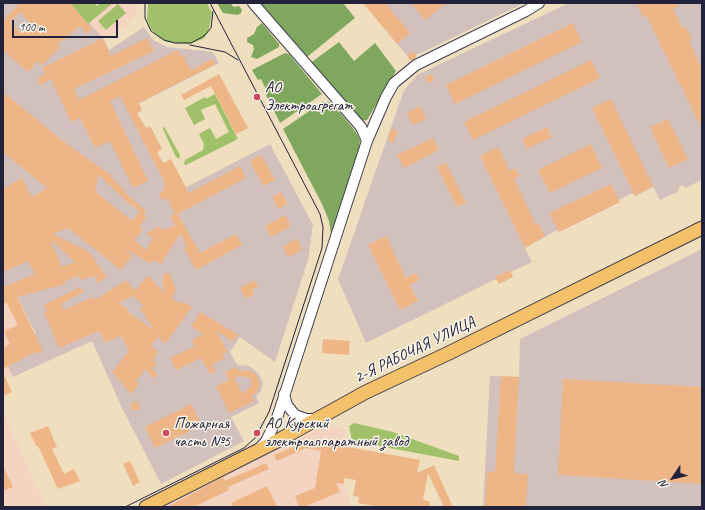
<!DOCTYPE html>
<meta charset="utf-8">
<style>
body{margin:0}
#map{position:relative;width:705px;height:510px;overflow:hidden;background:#f0dfbf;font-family:Caveat,sans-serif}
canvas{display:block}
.frame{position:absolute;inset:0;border:4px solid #22223b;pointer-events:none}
.north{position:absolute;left:653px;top:458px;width:40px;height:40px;-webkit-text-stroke:3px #fbf7ec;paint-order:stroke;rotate:235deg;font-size:11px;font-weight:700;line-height:16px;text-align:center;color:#22223b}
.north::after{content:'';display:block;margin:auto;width:14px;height:18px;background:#22223b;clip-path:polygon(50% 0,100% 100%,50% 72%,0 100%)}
.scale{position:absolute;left:12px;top:20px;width:106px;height:18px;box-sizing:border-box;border:2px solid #22223b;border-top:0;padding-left:5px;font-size:12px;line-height:14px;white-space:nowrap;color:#22223b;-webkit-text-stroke:3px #fbf7ec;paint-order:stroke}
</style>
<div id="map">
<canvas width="705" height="510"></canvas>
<div class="frame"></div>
<div class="north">N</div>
<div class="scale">100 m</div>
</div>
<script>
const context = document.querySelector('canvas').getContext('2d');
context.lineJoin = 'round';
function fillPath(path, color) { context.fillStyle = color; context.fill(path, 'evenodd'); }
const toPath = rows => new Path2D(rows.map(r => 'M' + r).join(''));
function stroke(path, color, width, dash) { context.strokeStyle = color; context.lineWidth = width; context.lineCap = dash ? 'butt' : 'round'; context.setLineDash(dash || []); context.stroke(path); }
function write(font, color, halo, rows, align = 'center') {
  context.font = font + ' Caveat,sans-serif'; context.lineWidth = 3; context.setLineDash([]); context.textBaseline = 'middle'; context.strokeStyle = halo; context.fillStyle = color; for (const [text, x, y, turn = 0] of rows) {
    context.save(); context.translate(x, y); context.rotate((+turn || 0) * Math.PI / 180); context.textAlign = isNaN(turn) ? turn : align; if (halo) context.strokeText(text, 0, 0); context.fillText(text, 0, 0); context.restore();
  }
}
fillPath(toPath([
 [70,3,140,3,135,17,107,38,92,29],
 [12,286,36,334,4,358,13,377,3,381,3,290],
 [3,411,46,507,3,507],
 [329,424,343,427,348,446,344,484,352,507,159,507]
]), '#f5d3c1');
fillPath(toPath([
 [3,3,70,3,103,38,109,50,144,27,153,40,167,47,213,52,219,63,138,104,142,110,137,114,146,128,150,126,162,149,157,152,177,192,270,144,313,225,308,260,275,362,240,337,230,352,237,365,249,366,258,373,263,382,261,391,256,396,259,403,231,417,244,441,161,484,121,406,92,341,13,377,4,358,27,338,36,334,12,286,3,290],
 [363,3,524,3,423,52,416,55,413,51,407,56],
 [569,3,702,3,702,180,685,188,683,185,678,188,679,191,660,200,653,187,635,196,633,193,619,200,620,202,559,232,557,230,525,248,532,262,511,272,510,270,496,279,366,343,338,279,404,90,417,75],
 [702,249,702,507,483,507,490,376,519,377,520,339]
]), '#d1c0bc');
fillPath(toPath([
 [70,3,94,3,97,6,100,3,113,3,88,24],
 [148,3,207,3,212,13,208,33,203,39,189,44,166,42,158,37,151,29,147,20],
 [118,4,126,13,106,30,98,21],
 [215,94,238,139,186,165,184,164,185,160,203,150,204,144,199,134,210,128,216,139,229,132,215,104,201,110,205,119,194,125,185,108,205,97,206,99],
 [162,127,165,128,180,155,179,159,176,157],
 [354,423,393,432,459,456,459,461,352,441,349,426]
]), '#a0c16a');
fillPath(toPath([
 [217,3,230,3,234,7,239,6,242,10,241,13,238,15,223,13],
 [256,3,343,3,355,18,307,57],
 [262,23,279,44,279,47,257,59,251,57,254,49,253,45,247,42,247,38,254,34,257,27],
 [339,42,354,61,375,43,396,71,367,120,362,121,309,64],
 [285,53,289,54,322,94,280,123,266,95,268,93,261,79,258,80,252,70],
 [324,101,332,103,356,132,360,140,359,150,331,234,329,221,322,204,283,129]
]), '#80a75e');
fillPath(toPath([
 [20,3,70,3,92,29,87,34,80,26,57,45,60,48,41,66,38,60,28,72,3,50,3,21],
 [20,12,31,24,21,33,10,22],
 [363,3,385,3,410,33,397,44],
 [411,3,446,3,425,20],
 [641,3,676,3,678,7,673,9,683,29,686,27,690,36,692,40,689,41,702,68,702,129,646,15,643,17,637,5],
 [573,23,582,42,455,104,446,85],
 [103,38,111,56,147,38,154,51,74,89,79,100,177,50,181,56,183,55,191,70,212,59,216,64,139,103,142,110,137,113,146,128,150,126,162,149,157,152,163,163,171,159,189,193,240,166,246,178,178,214,200,253,236,234,242,245,196,270,184,248,187,247,180,234,161,264,154,260,151,264,124,248,132,256,121,270,68,228,53,234,89,252,107,277,97,283,95,276,81,280,79,276,65,281,66,284,17,297,43,351,38,354,36,352,3,369,3,348,10,344,4,331,18,325,6,302,3,304,3,287,35,274,28,261,3,272,3,189,22,178,32,197,47,188,3,152,3,92,63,141,112,176,111,177,126,192,124,192,146,211,143,215,146,218,139,227,143,230,134,240,146,250,153,238,146,234,157,227,165,230,175,225,170,216,175,213,167,198,162,200,159,194,165,190,163,187,166,185,120,96,110,101,148,181,133,188,110,141,95,148,80,118,71,122,51,79,40,85,37,78,45,74,42,68],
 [99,175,127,202,140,211,132,221,95,191],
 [50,239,75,262,62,267],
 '408 56a4 4 0 1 1 8 0a4 4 0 1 1-8 0Z',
 [591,60,600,78,473,140,464,122],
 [219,74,248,128,236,134,211,86,184,100,181,95],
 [431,74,434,80,428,83,425,77],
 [611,99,653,186,635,196,592,108],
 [420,106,426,119,413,125,407,113],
 [668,119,688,159,669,168,650,127],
 [547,127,552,137,527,149,522,139],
 [391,129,398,131,394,143,388,140],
 [433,138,439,150,404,168,397,155],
 [591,144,602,168,550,193,538,170],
 [498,147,510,171,515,168,520,176,514,179,536,225,539,224,545,236,525,248,480,156],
 [261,155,275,180,263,186,250,161],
 [446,163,466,203,457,207,437,167],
 [611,184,620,202,559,232,549,213],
 [281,192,288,204,278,209,272,197],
 [285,215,291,226,271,237,265,226],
 [386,236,406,278,416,273,419,280,410,285,418,301,400,310,368,245],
 [297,238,302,250,288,257,283,247],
 [510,270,513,277,499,284,495,277],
 [170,273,176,290,172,298,177,302,185,303,192,307,165,344,158,337,151,346,158,352,153,360,157,365,152,368,158,375,153,379,146,369,136,381,139,384,132,394,123,386,124,385,112,372,129,351,121,336,105,343,99,331,59,348,44,312,47,311,44,305,80,287,83,292,61,304,64,310,93,297,95,300,126,280,135,291,148,275,163,292,163,274],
 [133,296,144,306,140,308,154,330,127,311,128,309,119,303],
 [254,280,258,287,252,290,254,294,246,299,240,288],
 [200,312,238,335,233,341,216,331,228,352,223,354,225,358,212,365,216,371,210,374,201,358,176,370,170,358,195,346,192,340,203,334,191,326],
 [323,339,350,341,349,355,322,353],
 [236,367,238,370,251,371,257,376,260,385,256,393,252,396,254,401,229,413,216,386,229,380,225,372],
 [244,376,251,379,251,387,242,393,234,377],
 [3,373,12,392,3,396],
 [501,376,519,377,514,473,528,474,526,507,485,507,487,471,495,472],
 [563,379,702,387,702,484,558,475],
 [137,401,140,409,133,411,130,404],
 [191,404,202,425,155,448,145,427],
 [48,426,57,447,52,449,64,474,74,469,80,481,58,489,38,446,36,446,30,433],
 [305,442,354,448,420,460,417,473,434,465,453,507,444,507,428,473,423,500,430,501,429,507,379,507,358,503,359,497,353,496,356,480,344,478,344,484,336,483,340,492,306,506,307,507,299,507,295,496,315,488,321,451,306,448,277,461,274,455],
 [130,461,140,482,133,486,123,464],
 [266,463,269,469,228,487,229,490,194,507,167,507,223,477,225,481],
 [3,466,13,487,3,491],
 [267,486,277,507,233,507,231,503]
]), '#eeb687');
const minor = toPath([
 [253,3,361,127,367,141],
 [284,394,287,405,295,415,306,419,317,419],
 [258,450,266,441,276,421,367,141,386,97,394,83,416,65,526,11,539,3]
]);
const major = toPath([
 [146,507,279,440,366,392,449,353,702,228]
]);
stroke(minor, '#413e4f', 12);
stroke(major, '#413e4f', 15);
stroke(minor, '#fff', 10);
stroke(major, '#f4c16a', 13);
stroke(toPath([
 [145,3,145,18,151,31,164,40,175,43,191,43,204,36,211,28,213,11],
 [190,45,225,52,238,60],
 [125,507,244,448,255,438,269,412,322,248,323,227,320,214,210,3]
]), '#22223b', 1);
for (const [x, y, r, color] of [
 [257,97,4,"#d1495b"],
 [166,433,4,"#d1495b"],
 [257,433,4,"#d1495b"]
]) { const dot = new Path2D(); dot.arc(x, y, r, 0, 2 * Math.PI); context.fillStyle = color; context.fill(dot); stroke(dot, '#fbf7ec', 1.5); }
write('16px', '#22223b', '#fbf7ec', [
 ["АО",265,88],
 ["Электроагрегат",265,106],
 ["Пожарная",174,424],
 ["часть №5",174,442],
 ["АО Курский",265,424],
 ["электроаппаратный завод",265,442]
], 'left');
write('16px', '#22223b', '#fbf7ec', [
 ["2-Я РАБОЧАЯ УЛИЦА",415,350,-26]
]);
</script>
